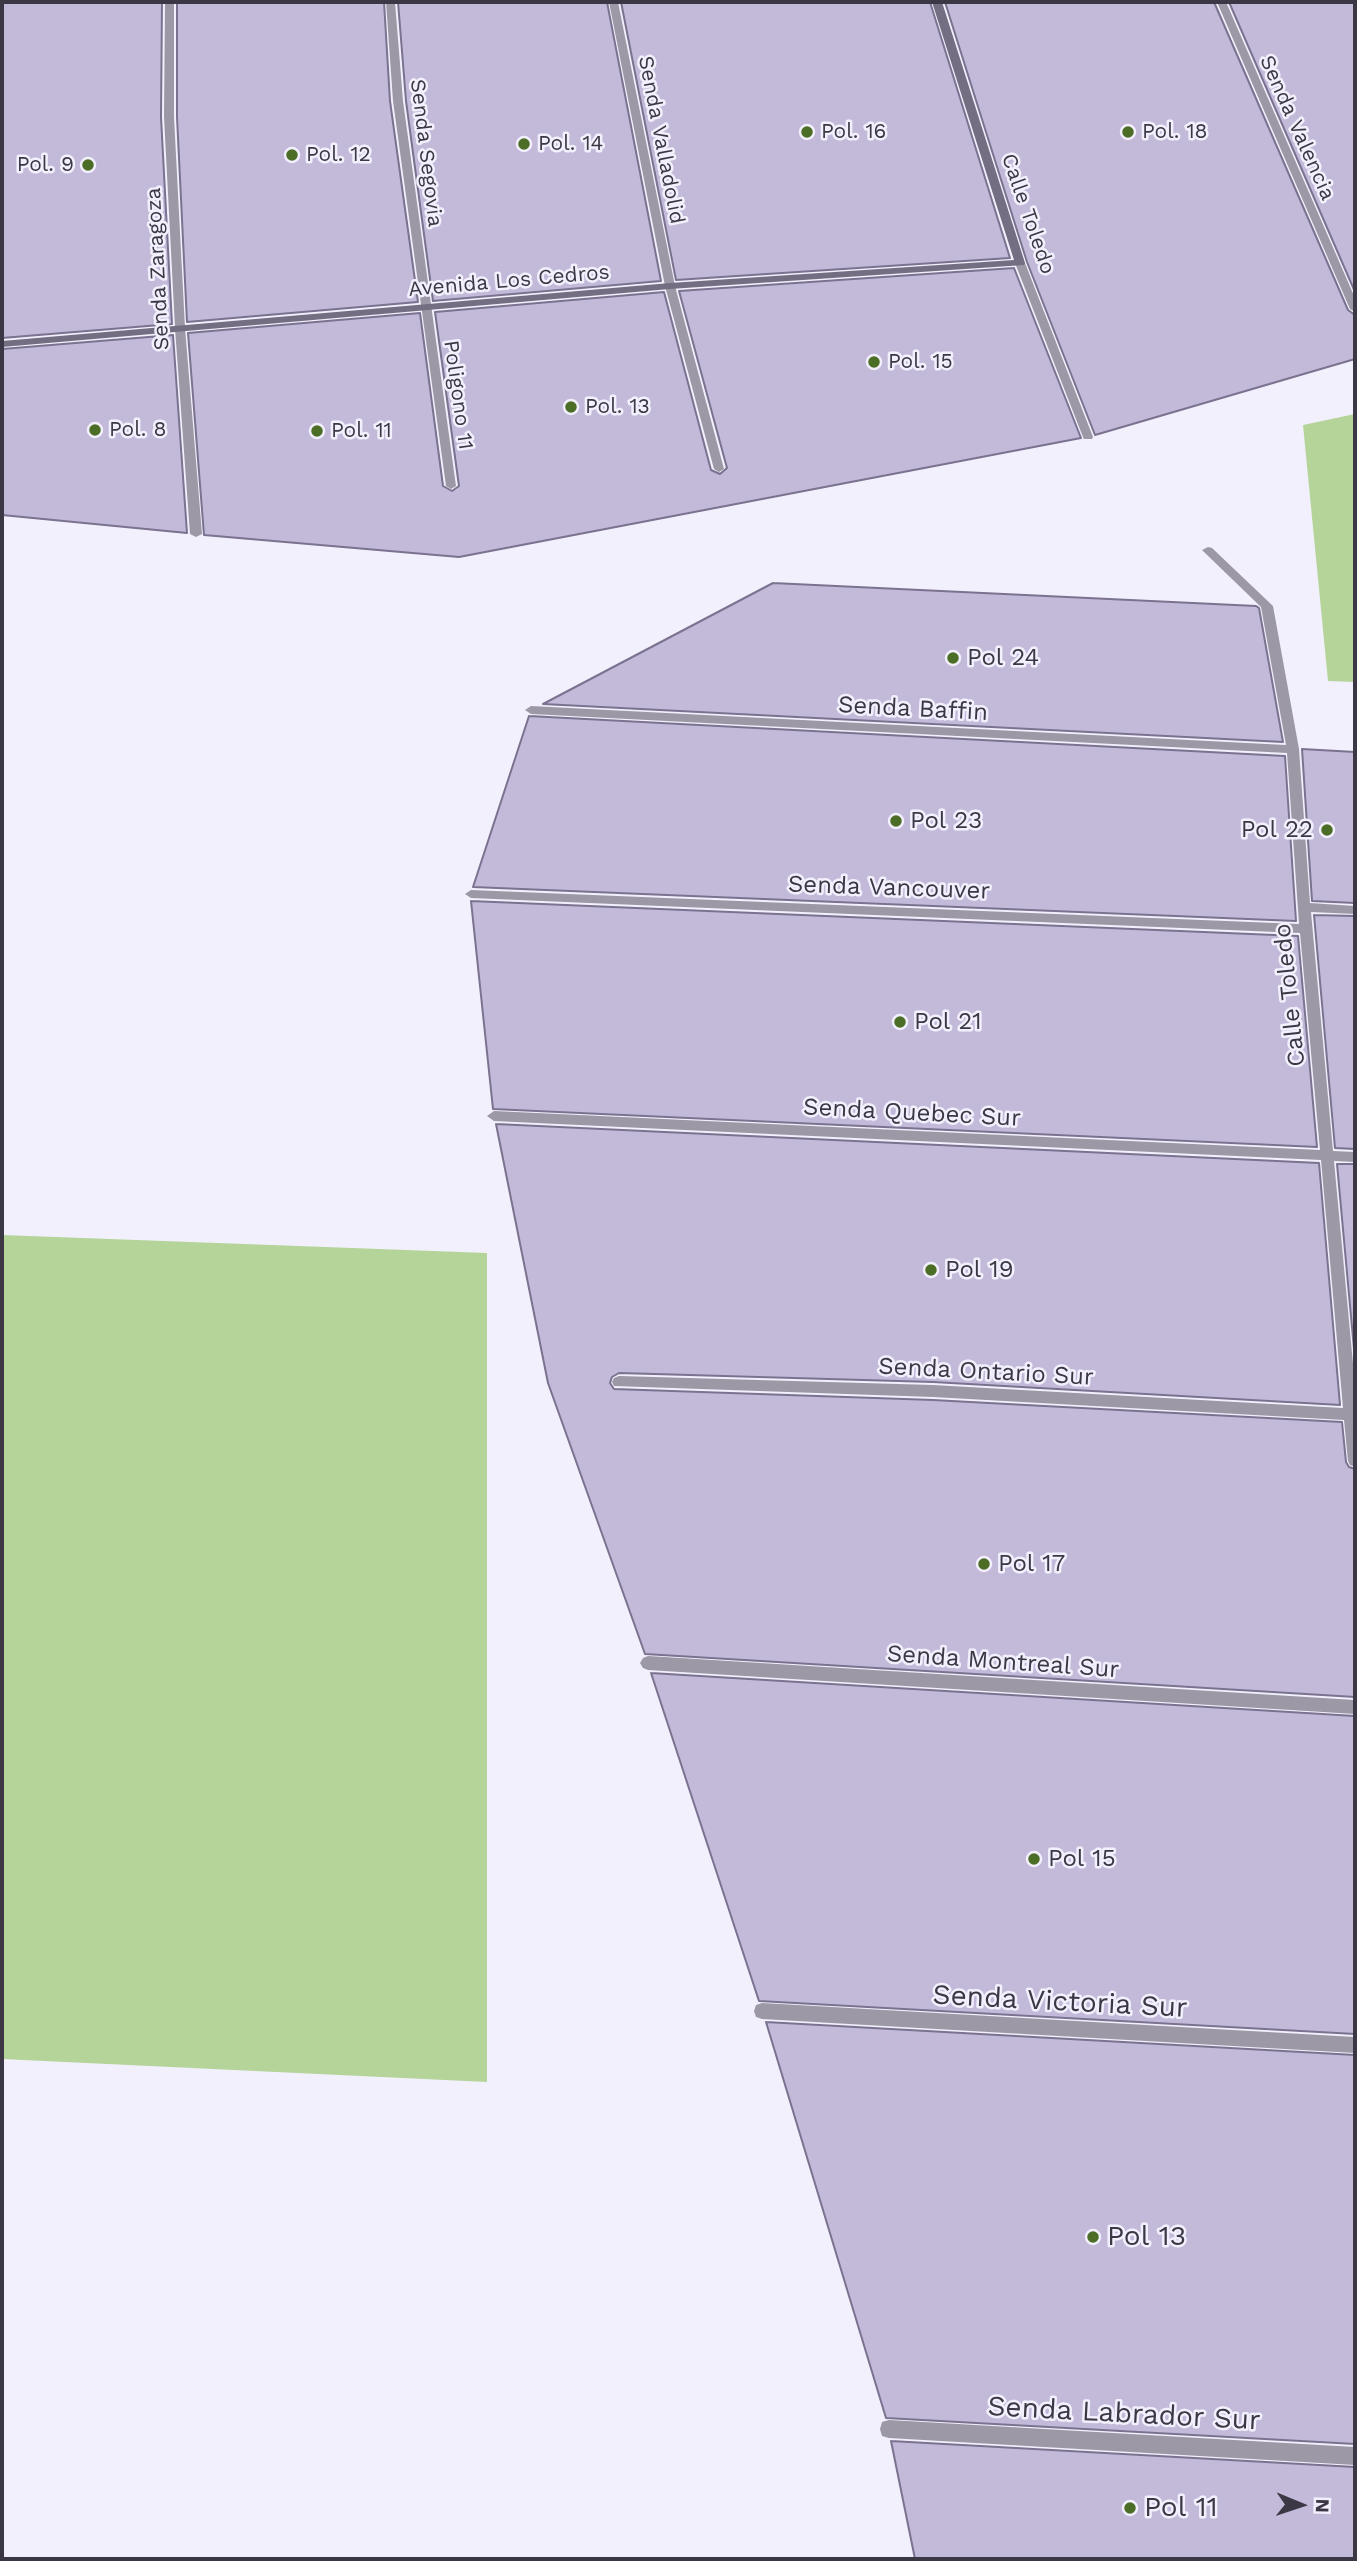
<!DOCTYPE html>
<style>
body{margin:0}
#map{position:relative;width:1357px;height:2561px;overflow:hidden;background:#f3f0fd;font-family:"Work Sans",sans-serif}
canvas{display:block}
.frame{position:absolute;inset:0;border:4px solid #3b3744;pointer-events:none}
.north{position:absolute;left:1266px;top:2470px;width:70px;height:70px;-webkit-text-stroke:5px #f3f0fd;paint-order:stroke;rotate:92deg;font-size:19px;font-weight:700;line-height:28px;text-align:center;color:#3b3744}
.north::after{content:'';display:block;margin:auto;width:24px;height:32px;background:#3b3744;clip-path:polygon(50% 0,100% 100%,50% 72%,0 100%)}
</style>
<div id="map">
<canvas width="1357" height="2561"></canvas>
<div class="frame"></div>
<div class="north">N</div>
</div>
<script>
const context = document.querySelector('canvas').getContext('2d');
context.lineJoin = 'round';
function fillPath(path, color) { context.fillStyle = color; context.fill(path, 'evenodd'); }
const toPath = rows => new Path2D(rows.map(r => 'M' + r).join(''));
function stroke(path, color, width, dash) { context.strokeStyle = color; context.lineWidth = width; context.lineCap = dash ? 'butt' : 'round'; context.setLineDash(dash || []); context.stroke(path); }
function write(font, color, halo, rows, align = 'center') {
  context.font = font + ' "Work Sans",sans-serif'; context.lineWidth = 5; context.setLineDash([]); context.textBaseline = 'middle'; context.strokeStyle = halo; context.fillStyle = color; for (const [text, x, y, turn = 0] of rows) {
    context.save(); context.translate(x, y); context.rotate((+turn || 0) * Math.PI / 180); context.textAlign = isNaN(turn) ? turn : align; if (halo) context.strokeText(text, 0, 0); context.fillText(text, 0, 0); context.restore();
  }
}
fillPath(toPath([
 [1355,414,1355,682,1328,681,1303,425],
 [2,1235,487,1253,487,2082,2,2059]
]), '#b4d499');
const building = toPath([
 [2,2,162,2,161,117,172,324,2,338,2,2],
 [177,2,384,2,390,101,418,302,187,322,177,117,177,2],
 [398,2,607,2,661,281,433,301,406,101,398,2],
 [621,2,930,2,1010,258,676,280,621,2],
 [945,2,1214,2,1348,310,1355,315,1355,359,1095,435,1027,262,945,2],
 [1229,2,1355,2,1355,292,1229,2],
 [1014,268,1081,438,459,557,204,535,188,333,420,313,443,486,452,491,459,486,435,312,664,292,711,470,720,474,727,468,679,291,1014,268],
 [173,335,187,533,2,515,2,349,173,335],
 [773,583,1256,606,1259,608,1283,742,543,704,773,583],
 [529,716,1285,756,1296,921,473,887,529,716],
 [1302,749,1355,752,1355,903,1312,901,1302,749],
 [471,901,1298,936,1317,1147,493,1109,471,901],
 [1314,915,1355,916,1355,1149,1335,1148,1314,915],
 [496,1124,1319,1163,1340,1405,933,1382,619,1373,612,1377,610,1383,614,1389,933,1400,1342,1422,1346,1462,1349,1467,1355,1469,1355,1697,645,1654,548,1383,496,1124],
 [1337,1164,1355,1164,1355,1360,1337,1164],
 [651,1673,1355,1716,1355,2034,759,2001,651,1673],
 [766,2022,1355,2055,1355,2444,886,2418,766,2022],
 [891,2441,1355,2467,1355,2559,915,2559,891,2441]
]);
fillPath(building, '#c3bada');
stroke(building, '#7a728f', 2);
fillPath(toPath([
 [165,2,174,2,174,117,185,328,202,534,196,537,190,534,175,328,164,117,165,2],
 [386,2,395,2,403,101,456,486,451,489,446,486,393,101,386,2],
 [609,2,618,2,675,286,724,469,719,472,714,469,665,286,609,2],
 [1217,2,1226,2,1355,298,1355,312,1350,309,1217,2],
 [1020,260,1025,263,1093,437,1092,439,1084,439,1083,437,1015,263,1020,260],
 [1208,547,1212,548,1273,606,1299,749,1310,903,1355,906,1355,914,1311,912,1333,1151,1355,1152,1355,1162,1334,1161,1355,1385,1355,1467,1350,1465,1348,1461,1344,1420,933,1397,614,1386,612,1382,614,1378,619,1376,933,1385,1343,1408,1321,1160,494,1121,487,1116,494,1111,1320,1150,1300,933,471,898,465,894,471,890,1299,924,1287,753,531,714,525,710,531,706,1286,745,1261,607,1204,552,1202,550,1208,547],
 [648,1656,1355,1700,1355,1714,648,1670,643,1668,640,1663,643,1658,648,1656],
 [762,2003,1355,2037,1355,2053,762,2019,756,2017,754,2011,756,2005,762,2003],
 [889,2420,1355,2447,1355,2465,889,2438,882,2436,880,2429,882,2422,889,2420]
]), '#9c98a6');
fillPath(toPath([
 [932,2,942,2,1025,263,1024,265,670,289,2,347,2,341,670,283,1014,260,932,2]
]), '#736e82');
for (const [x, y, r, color] of [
 [807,132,7,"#4b6d26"],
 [1128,132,7,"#4b6d26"],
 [524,144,7,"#4b6d26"],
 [292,155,7,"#4b6d26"],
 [88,165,7,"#4b6d26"],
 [874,362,7,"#4b6d26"],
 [571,407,7,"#4b6d26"],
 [95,430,7,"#4b6d26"],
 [317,431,7,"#4b6d26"],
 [953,658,7,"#4b6d26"],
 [896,821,7,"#4b6d26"],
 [1327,830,7,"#4b6d26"],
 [900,1022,7,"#4b6d26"],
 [931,1270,7,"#4b6d26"],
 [984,1564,7,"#4b6d26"],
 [1034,1859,7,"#4b6d26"],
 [1093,2237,7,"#4b6d26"],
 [1130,2508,7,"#4b6d26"]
]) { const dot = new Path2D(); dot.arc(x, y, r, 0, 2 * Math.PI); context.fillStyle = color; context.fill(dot); stroke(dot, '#f3f0fd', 2.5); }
write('21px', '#3b3744', '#f3f0fd', [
 ["Senda Valencia",1297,128,66],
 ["Senda Valladolid",661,140,79],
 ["Senda Segovia",426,153,83],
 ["Calle Toledo",1028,214,71],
 ["Senda Zaragoza",158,269,-93],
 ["Avenida Los Cedros",509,281,-5],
 ["Poligono 11",458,395,82]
]);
write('21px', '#3b3744', '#f3f0fd', [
 ["Pol. 16",821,132],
 ["Pol. 18",1142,132],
 ["Pol. 14",538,144],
 ["Pol. 12",306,155],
 ["Pol. 9",74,165,"right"],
 ["Pol. 15",888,362],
 ["Pol. 13",585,407],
 ["Pol. 8",109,430],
 ["Pol. 11",331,431]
], 'left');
write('24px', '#3b3744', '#f3f0fd', [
 ["Pol 24",967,658],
 ["Pol 23",910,821],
 ["Pol 22",1313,830,"right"],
 ["Pol 21",914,1022],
 ["Pol 19",945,1270],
 ["Pol 17",998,1564],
 ["Pol 15",1048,1859]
], 'left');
write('24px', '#3b3744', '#f3f0fd', [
 ["Senda Baffin",913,709,3],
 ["Senda Vancouver",889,888,2],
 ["Calle Toledo",1290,995,-96],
 ["Senda Quebec Sur",912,1113,3],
 ["Senda Ontario Sur",986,1372,3],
 ["Senda Montreal Sur",1003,1662,4]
]);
write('28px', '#3b3744', '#f3f0fd', [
 ["Senda Victoria Sur",1060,2002,3],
 ["Senda Labrador Sur",1124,2414,3]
]);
write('28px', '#3b3744', '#f3f0fd', [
 ["Pol 13",1107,2237],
 ["Pol 11",1144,2508]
], 'left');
</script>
